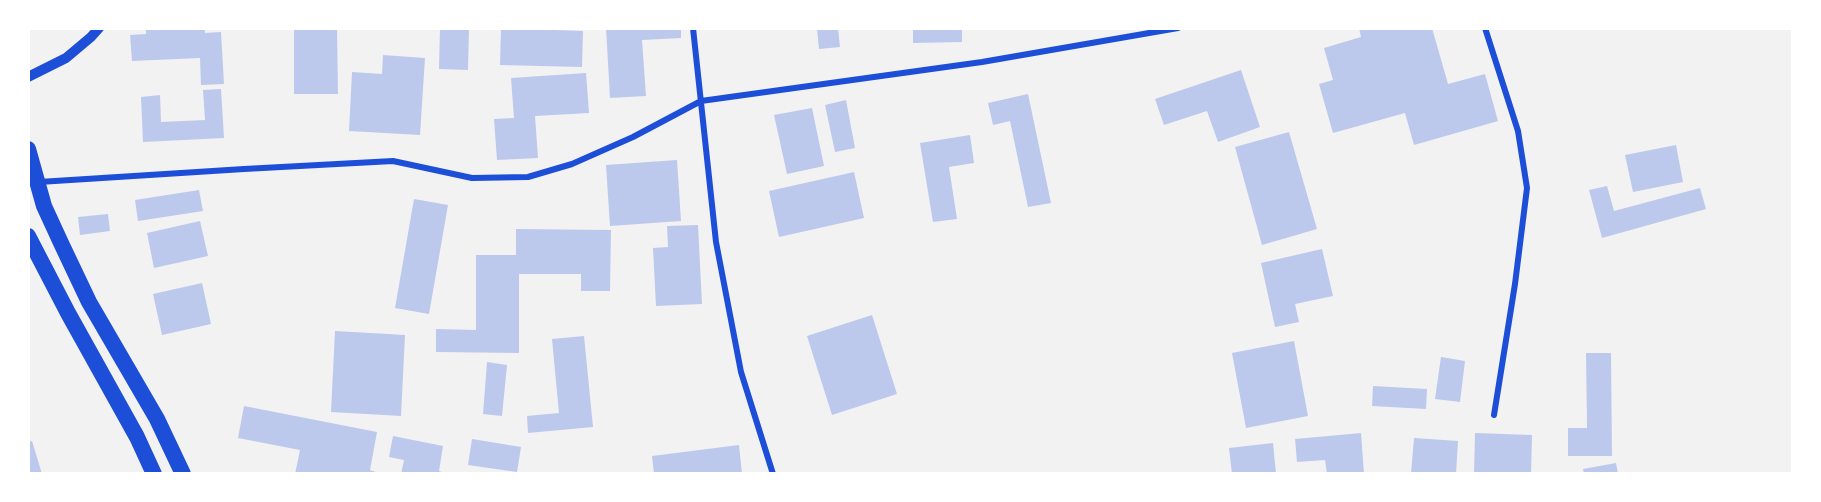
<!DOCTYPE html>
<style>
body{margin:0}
#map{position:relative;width:1821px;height:502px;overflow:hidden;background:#f2f2f2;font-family:Mulish,sans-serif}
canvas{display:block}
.frame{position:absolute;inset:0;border:30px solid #fff;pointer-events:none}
</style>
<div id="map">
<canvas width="1821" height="502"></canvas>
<div class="frame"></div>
</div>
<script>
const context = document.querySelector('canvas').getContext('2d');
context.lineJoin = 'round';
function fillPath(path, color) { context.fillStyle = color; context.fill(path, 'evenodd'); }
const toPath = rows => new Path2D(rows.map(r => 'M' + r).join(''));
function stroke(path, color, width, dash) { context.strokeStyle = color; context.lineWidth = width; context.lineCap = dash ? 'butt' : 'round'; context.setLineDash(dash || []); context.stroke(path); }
fillPath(toPath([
 [146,28,205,28,205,33,221,32,224,84,201,85,200,58,132,61,130,35,146,34],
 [294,28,337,28,338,94,294,94],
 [440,28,469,28,468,70,439,69],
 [501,28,583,31,582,67,500,65],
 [606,28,681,28,681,38,642,40,646,96,610,98],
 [817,28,838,28,840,47,819,49],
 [913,28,962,28,962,42,913,43],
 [1359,28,1432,28,1448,84,1485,74,1498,121,1414,145,1405,113,1333,133,1319,84,1333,80,1324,48,1361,37],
 [383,55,425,58,420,135,349,131,352,72,382,74],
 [1241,70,1260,127,1218,142,1207,111,1164,125,1155,99],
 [586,73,589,113,535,116,538,158,497,160,494,119,514,118,511,78],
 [221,89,224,138,143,142,141,97,160,95,161,122,205,120,203,90],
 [1028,94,1051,203,1028,207,1010,121,993,125,988,103],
 [846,100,855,148,835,152,825,105],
 [812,108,824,166,787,174,774,115],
 [1289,132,1317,229,1262,245,1235,147],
 [970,135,974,163,949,167,957,219,933,222,920,143],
 [1676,145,1683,182,1633,192,1625,155],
 [677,160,681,221,610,226,606,165],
 [854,172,864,218,779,237,769,191],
 [1607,186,1614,211,1700,188,1706,209,1602,238,1589,190],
 [199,190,203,211,138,221,135,200],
 [414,199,448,205,429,314,395,308],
 [108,214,110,231,80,235,78,217],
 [200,221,208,256,154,268,147,233],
 [698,225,702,304,656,306,653,248,668,247,667,226],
 [516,229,611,230,610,291,581,291,581,274,519,274,519,353,436,352,436,329,476,330,476,255,516,255],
 [1322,249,1333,296,1295,304,1299,322,1275,327,1261,263],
 [202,283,211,324,162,335,153,294],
 [872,315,897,394,832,415,807,336],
 [335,331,405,335,401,416,331,412],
 [584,336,593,427,528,433,527,416,559,413,552,339],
 [1294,341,1308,416,1246,428,1232,353],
 [1586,353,1611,353,1612,456,1568,456,1568,428,1587,428],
 [1441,357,1465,361,1460,402,1435,399],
 [487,362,507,365,502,416,483,414],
 [1373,386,1427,389,1426,409,1372,406],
 [244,406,377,432,370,470,381,474,295,474,300,450,238,438],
 [1361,433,1364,474,1327,474,1325,460,1297,462,1295,439],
 [1475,433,1532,435,1531,474,1474,474],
 [393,436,443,446,439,471,448,474,401,474,404,460,389,457],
 [1414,438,1458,441,1456,474,1411,474],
 [472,439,521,447,517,472,468,465],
 [32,441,42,474,28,474,28,442],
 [1273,443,1276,474,1232,474,1229,448],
 [739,445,742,474,654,474,652,456],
 [1616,463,1618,474,1584,474,1583,469]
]), '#bdc9ec');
stroke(toPath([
 [693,28,716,242,741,372,773,474],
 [1485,28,1518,131,1527,188,1515,284,1494,415],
 [39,182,244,169,393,161,472,178,528,177,572,164,633,137,701,101,982,62,1178,28]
]), '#1d4ed8', 6);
stroke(toPath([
 [28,77,66,58,91,37,99,28]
]), '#1d4ed8', 10);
stroke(toPath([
 [28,149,44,206,61,243,89,302,157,419,183,474],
 [28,236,68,313,137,437,154,474]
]), '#1d4ed8', 16);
</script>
